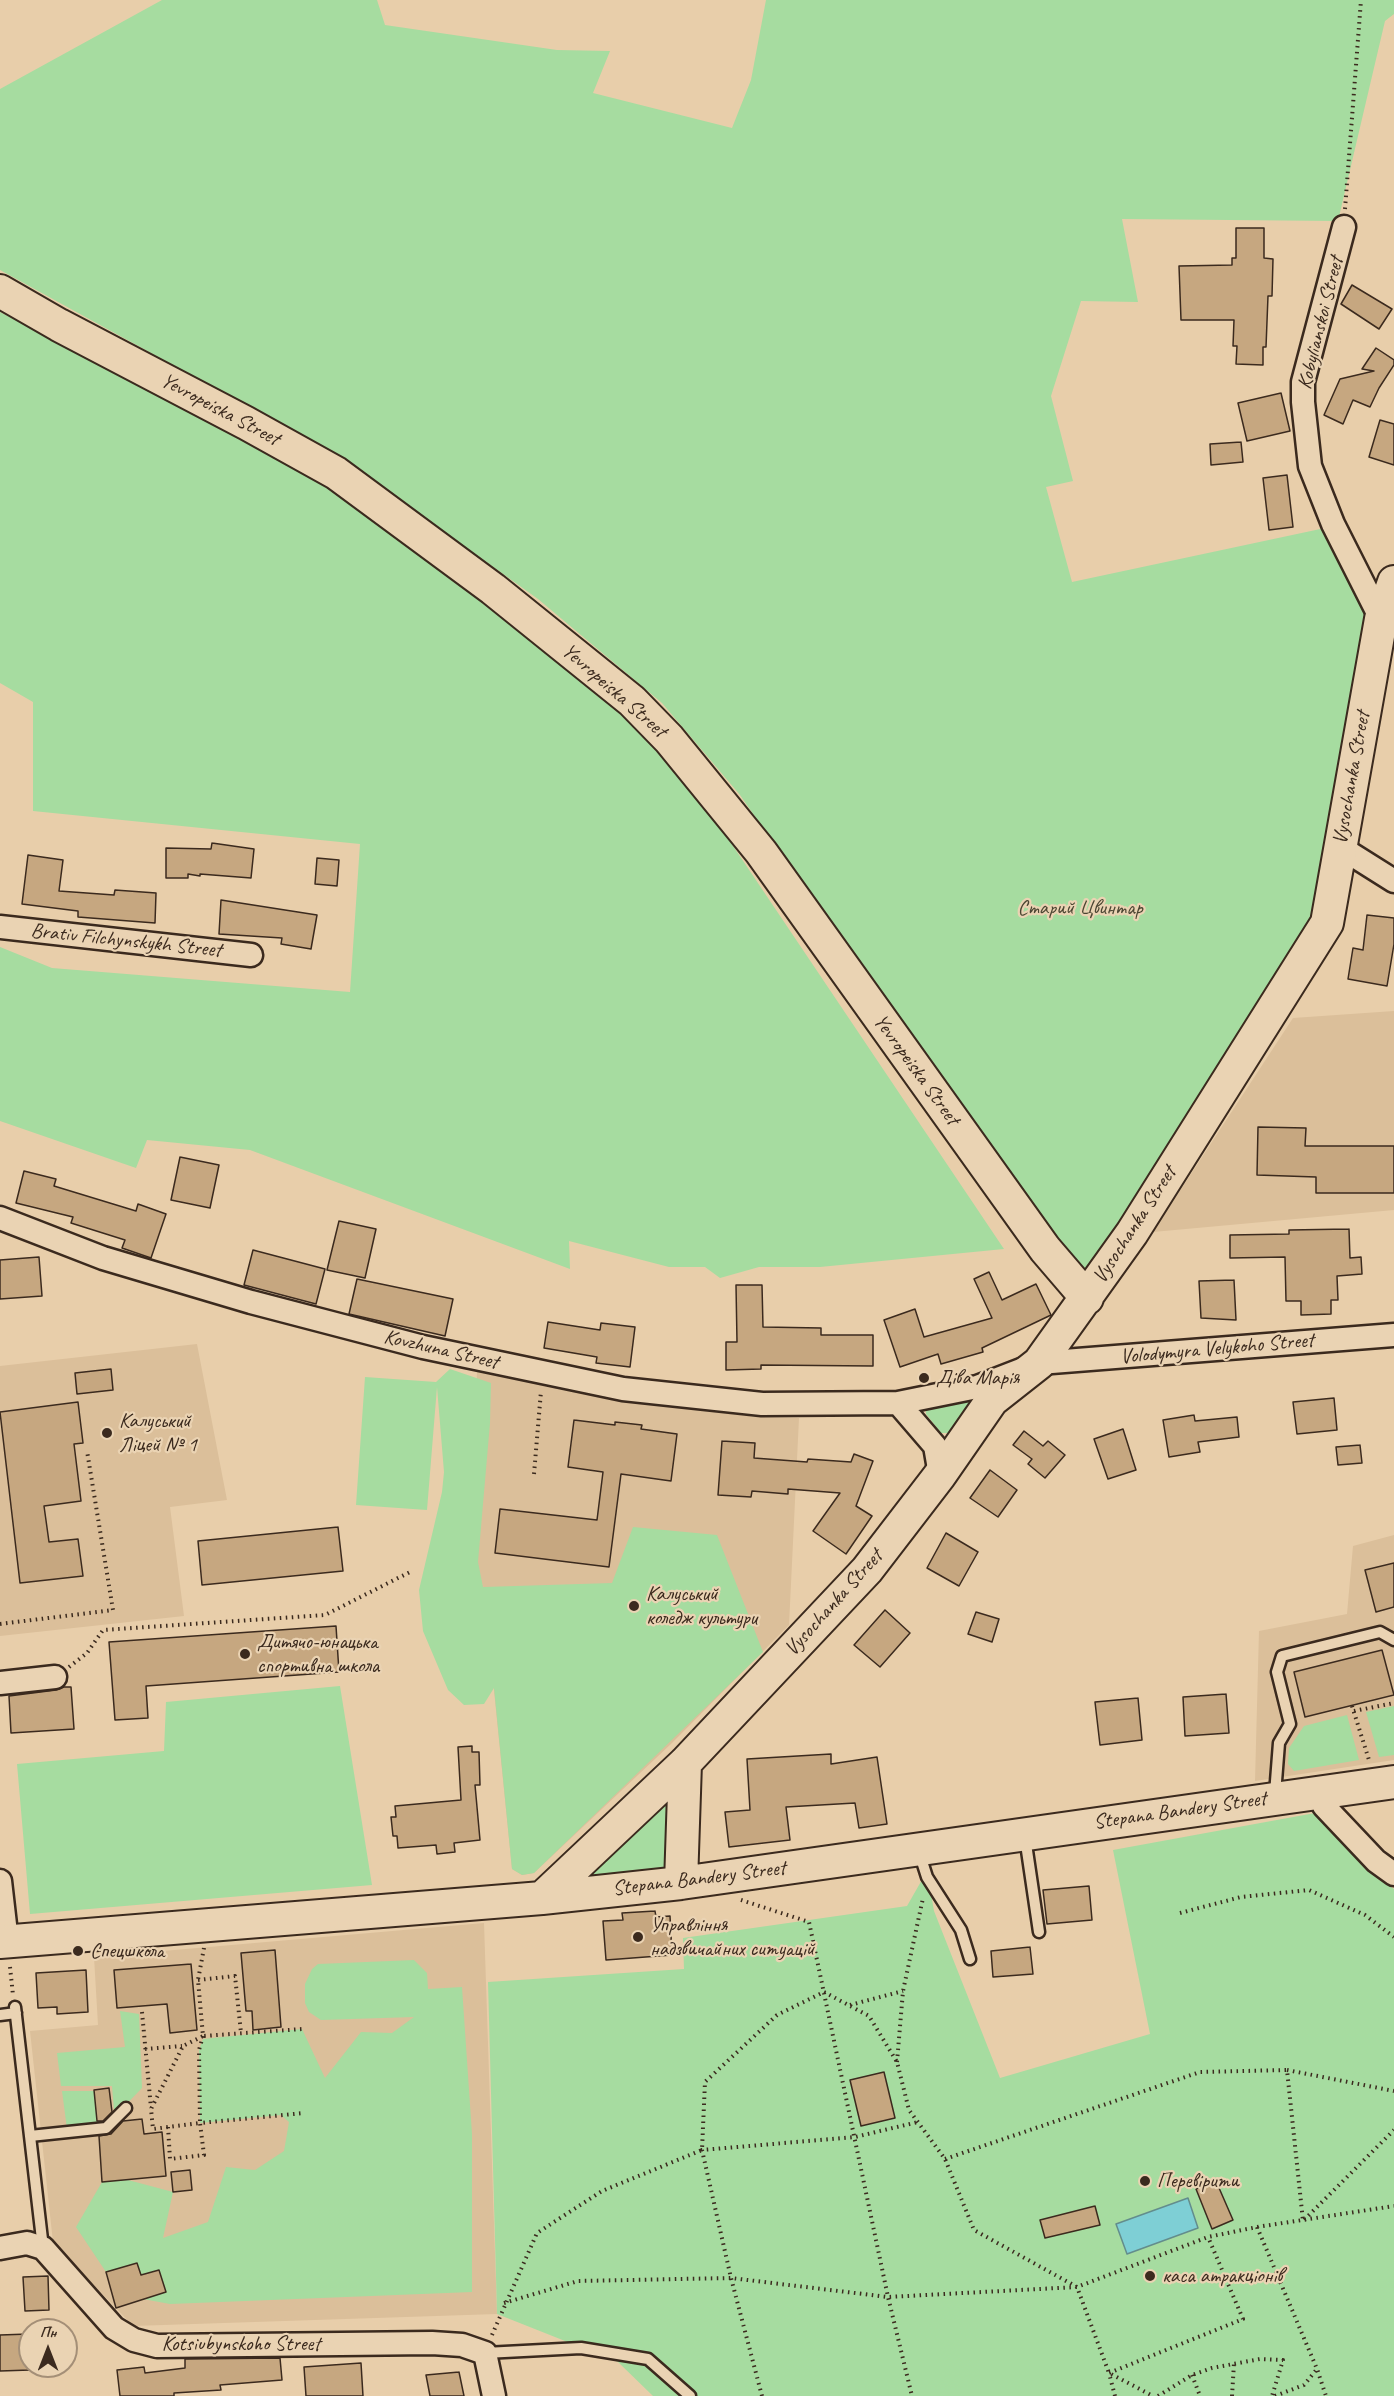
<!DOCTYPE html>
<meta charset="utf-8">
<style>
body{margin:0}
#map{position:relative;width:1394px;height:2396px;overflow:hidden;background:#e8ceaa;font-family:Caveat,sans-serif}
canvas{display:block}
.north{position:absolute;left:18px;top:2318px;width:60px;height:60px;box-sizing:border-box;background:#ead3b3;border:2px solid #a48f77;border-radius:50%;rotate:0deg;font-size:16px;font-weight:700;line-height:24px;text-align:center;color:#3b2a1e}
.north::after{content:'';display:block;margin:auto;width:21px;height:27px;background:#3b2a1e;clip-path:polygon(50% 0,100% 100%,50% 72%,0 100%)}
</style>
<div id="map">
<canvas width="1394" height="2396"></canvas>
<div class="north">Пн</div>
</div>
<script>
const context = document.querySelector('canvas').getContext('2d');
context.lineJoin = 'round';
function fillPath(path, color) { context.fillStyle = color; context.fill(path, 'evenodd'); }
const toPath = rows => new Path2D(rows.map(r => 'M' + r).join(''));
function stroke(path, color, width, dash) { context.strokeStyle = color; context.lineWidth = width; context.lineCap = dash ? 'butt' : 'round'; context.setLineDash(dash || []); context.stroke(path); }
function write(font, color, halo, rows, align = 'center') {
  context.font = font + ' Caveat,sans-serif'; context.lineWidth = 4.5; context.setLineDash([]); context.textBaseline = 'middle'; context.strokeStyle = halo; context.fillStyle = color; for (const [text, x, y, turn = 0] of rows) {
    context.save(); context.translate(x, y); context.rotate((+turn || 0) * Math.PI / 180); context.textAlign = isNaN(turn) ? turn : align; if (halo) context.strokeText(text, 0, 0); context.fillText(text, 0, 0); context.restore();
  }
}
fillPath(toPath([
 [1394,1011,1394,1210,1153,1232,1293,1018],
 [197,1344,227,1500,170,1507,184,1616,0,1636,0,1366],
 [477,1371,622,1401,757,1417,799,1418,789,1625,672,1743,534,1873,522,1875,512,1869,488,1631,468,1587],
 [1394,1535,1394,1760,1255,1781,1259,1631,1347,1614,1353,1546],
 [484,1923,497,2314,133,2326,53,2242,30,2031,98,2025,94,1957]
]), '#dbbf9a');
fillPath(toPath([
 [162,0,377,0,385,25,557,50,610,51,593,93,732,128,751,80,766,0,1394,0,1394,14,1385,21,1338,221,1122,219,1138,302,1081,301,1051,396,1073,481,1046,487,1072,582,1325,528,1381,619,1327,923,1087,1298,740,795,662,703,538,599,415,511,271,419,0,270,0,89],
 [0,312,323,478,534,635,638,724,690,782,1004,1249,820,1267,759,1267,720,1278,705,1267,669,1267,569,1241,570,1269,250,1150,147,1140,136,1168,0,1121,0,947,52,968,350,992,360,844,33,811,33,702,0,683],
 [450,1369,491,1383,490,1423,478,1562,483,1587,612,1583,633,1527,717,1535,763,1652,534,1873,522,1875,512,1869,494,1688,484,1704,464,1705,448,1690,423,1631,419,1590,442,1492,444,1472,437,1387,427,1510,356,1505,365,1377,436,1382],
 [974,1399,951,1433,941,1433,926,1414,926,1408],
 [340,1686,372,1885,30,1914,17,1764,164,1751,166,1702],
 [1394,1706,1394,1755,1379,1757,1366,1712],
 [1347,1715,1359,1760,1294,1771,1288,1764,1289,1748,1304,1726],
 [668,1790,668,1867,594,1875,591,1869],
 [1315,1813,1367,1870,1394,1889,1394,2396,653,2396,618,2362,497,2314,488,1982,684,1969,683,1938,907,1906,927,1871,934,1911,1000,2078,1150,2034,1113,1850],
 [414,1960,427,1973,428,1989,462,1987,472,2134,472,2292,170,2304,143,2299,166,2292,159,2270,141,2275,137,2263,106,2272,76,2227,102,2182,128,2180,173,2192,163,2238,208,2222,226,2167,255,2170,284,2151,289,2122,281,2115,200,2123,199,2050,203,2039,302,2029,325,2078,361,2032,392,2033,414,2017,321,2020,309,2012,305,2003,305,1984,312,1969,318,1964],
 [120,2011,139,2014,142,2088,112,2119,114,2110,112,2086,61,2086,57,2053,125,2047],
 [62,2091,106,2091,108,2109,104,2125,67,2129]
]), '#a6dca0');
const water = toPath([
 [1188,2198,1198,2228,1127,2254,1116,2224,1188,2198]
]);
fillPath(water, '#7ecfd5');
stroke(water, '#638d8c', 1.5);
const building = toPath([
 [1236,228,1264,228,1264,258,1273,259,1272,296,1268,296,1266,347,1263,347,1263,365,1236,364,1237,346,1233,346,1234,320,1181,320,1179,266,1232,265,1232,258,1236,258,1236,228],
 [1352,285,1392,309,1379,329,1341,304,1352,285],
 [1376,348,1394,360,1394,365,1379,388,1370,407,1353,400,1343,424,1324,415,1340,379,1374,371,1362,369,1376,348],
 [1281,393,1290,431,1247,441,1238,403,1281,393],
 [1380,420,1394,424,1394,465,1369,457,1380,420],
 [1241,442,1243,462,1211,465,1210,444,1241,442],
 [1287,475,1293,527,1269,530,1263,478,1287,475],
 [212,843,254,849,251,878,200,874,200,876,188,874,188,878,166,878,166,848,211,849,212,843],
 [28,855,63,860,59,891,114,895,115,890,156,893,155,923,78,917,78,911,22,904,28,855],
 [317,858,339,860,337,886,315,884,317,858],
 [221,900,317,915,311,949,281,944,282,938,219,934,221,900],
 [1367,915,1394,918,1394,944,1387,986,1348,979,1353,948,1363,950,1367,915],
 [1258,1127,1306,1128,1305,1146,1394,1146,1394,1193,1316,1193,1316,1177,1257,1175,1258,1127],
 [180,1157,219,1165,210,1208,171,1200,180,1157],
 [24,1171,56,1179,54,1186,136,1211,138,1204,166,1214,151,1258,122,1248,125,1240,71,1223,73,1217,16,1203,24,1171],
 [339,1221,376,1229,365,1278,327,1270,339,1221],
 [1349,1229,1350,1258,1361,1257,1362,1274,1337,1276,1338,1300,1331,1300,1331,1314,1301,1315,1301,1301,1286,1301,1285,1257,1230,1258,1230,1235,1289,1234,1289,1230,1349,1229],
 [253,1250,325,1269,316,1304,244,1285,253,1250],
 [39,1257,42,1296,0,1299,0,1260,39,1257],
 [989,1272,1002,1300,1036,1284,1051,1315,982,1348,983,1352,941,1364,938,1354,900,1367,884,1320,915,1309,924,1337,992,1318,974,1279,989,1272],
 [357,1279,453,1299,445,1336,349,1314,357,1279],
 [1234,1280,1236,1320,1201,1318,1199,1281,1234,1280],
 [736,1285,762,1285,763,1327,821,1328,821,1335,873,1335,873,1366,761,1365,761,1369,726,1370,726,1342,737,1342,736,1285],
 [548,1322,600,1330,601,1323,635,1327,630,1367,596,1363,597,1357,544,1348,548,1322],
 [111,1369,113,1390,77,1394,75,1373,111,1369],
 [1334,1398,1337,1430,1297,1434,1293,1402,1334,1398],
 [78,1402,83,1443,74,1444,81,1501,44,1506,49,1542,78,1539,83,1576,20,1583,0,1412,78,1402],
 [1194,1415,1195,1421,1237,1417,1239,1437,1198,1442,1200,1452,1169,1457,1163,1420,1194,1415],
 [574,1420,615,1425,615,1422,642,1425,641,1429,677,1434,671,1481,621,1474,609,1567,495,1553,500,1509,597,1520,603,1472,568,1467,574,1420],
 [1123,1429,1136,1470,1108,1479,1094,1439,1123,1429],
 [1024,1431,1043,1446,1048,1441,1065,1455,1045,1478,1028,1464,1032,1459,1013,1445,1024,1431],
 [722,1441,755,1443,754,1458,807,1462,808,1459,851,1462,854,1454,873,1461,856,1506,872,1516,846,1554,813,1531,840,1493,788,1489,788,1494,752,1491,751,1497,718,1495,722,1441],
 [1360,1445,1362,1463,1338,1465,1336,1447,1360,1445],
 [990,1470,1017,1490,998,1517,970,1498,990,1470],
 [338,1527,343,1571,202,1585,198,1541,338,1527],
 [946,1533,978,1552,959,1586,927,1568,946,1533],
 [1394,1563,1394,1607,1376,1612,1365,1570,1394,1563],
 [885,1610,910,1633,880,1667,854,1645,885,1610],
 [976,1612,999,1619,992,1642,968,1634,976,1612],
 [336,1626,339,1672,146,1686,148,1718,115,1720,109,1642,336,1626],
 [1382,1650,1394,1695,1305,1717,1294,1672,1382,1650],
 [64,1687,71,1687,74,1729,11,1733,9,1696,56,1690,64,1687],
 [1226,1694,1229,1733,1185,1736,1183,1697,1226,1694],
 [1138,1698,1142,1740,1100,1745,1095,1702,1138,1698],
 [472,1746,472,1752,479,1752,480,1785,475,1785,480,1840,454,1843,455,1852,437,1854,436,1845,398,1848,397,1836,393,1836,391,1817,396,1817,395,1806,461,1800,458,1747,472,1746],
 [831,1754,831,1764,877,1757,887,1824,859,1828,855,1803,786,1807,790,1840,729,1847,725,1812,750,1810,747,1759,831,1754],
 [1089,1886,1092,1920,1047,1924,1043,1890,1089,1886],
 [655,1911,656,1917,670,1916,672,1955,606,1960,603,1921,623,1920,622,1913,655,1911],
 [1030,1947,1033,1974,993,1977,991,1951,1030,1947],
 [275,1950,281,2027,253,2030,252,2011,246,2011,241,1953,275,1950],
 [191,1964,197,2030,170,2033,167,2004,117,2008,114,1970,191,1964],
 [86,1970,88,2012,57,2014,57,2007,38,2008,36,1973,86,1970],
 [884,2072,895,2118,861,2126,850,2080,884,2072],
 [109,2088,112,2112,103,2121,97,2121,94,2090,109,2088],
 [142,2119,144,2134,162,2132,166,2176,102,2182,99,2136,111,2134,123,2121,142,2119],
 [190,2170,192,2190,173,2192,171,2172,190,2170],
 [1216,2181,1233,2220,1212,2229,1196,2189,1216,2181],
 [1095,2206,1100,2225,1045,2238,1040,2220,1095,2206],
 [137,2263,141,2275,159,2270,166,2292,116,2308,106,2272,137,2263],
 [48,2276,49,2310,25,2311,23,2277,48,2276],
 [29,2334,30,2370,0,2371,0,2335,29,2334],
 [280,2358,282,2380,220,2385,221,2390,174,2393,174,2396,120,2396,117,2370,144,2367,145,2373,185,2368,185,2359,280,2358],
 [361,2363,363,2396,306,2396,304,2367,361,2363],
 [459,2372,464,2396,430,2396,426,2375,459,2372]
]);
fillPath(building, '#c6a780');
stroke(building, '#3b2a1e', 1.5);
const lane = toPath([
 [1275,1794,1279,1743,1290,1724,1277,1672,1282,1656,1380,1632,1394,1640],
 [1025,1837,1039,1932],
 [919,1852,927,1877,961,1930,970,1959],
 [15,2007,43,2248],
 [0,2015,16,2013],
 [30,2136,106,2128,126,2108],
 [485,2353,581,2348,648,2359,690,2396]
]);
const street = toPath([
 [1344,227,1303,382,1303,402,1310,466,1333,524,1381,619],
 [1340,847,1394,881],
 [0,927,251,955],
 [0,1218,103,1258,251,1302,423,1347,623,1389,762,1404,898,1403,977,1387,1039,1363,1394,1335],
 [898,1403,935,1446,940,1475],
 [0,1683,55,1677],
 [1322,1792,1324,1806,1376,1861,1394,1874],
 [0,1881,7,1942],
 [0,2248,27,2243,43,2248,114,2328,134,2340,157,2346,432,2343,462,2345,485,2353,494,2396]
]);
const secondary = toPath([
 [0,291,59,325,246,423,336,473,493,589,632,701,669,739,761,852,1045,1249,1087,1298],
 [681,1883,685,1763],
 [542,1898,685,1763,867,1570,940,1475,992,1400,1039,1363,1132,1233,1327,923,1381,619,1394,582],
 [0,1942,542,1898,681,1883,1394,1782]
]);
stroke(lane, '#3b2a1e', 15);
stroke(street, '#3b2a1e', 27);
stroke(secondary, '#3b2a1e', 36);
stroke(toPath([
 [1345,209,1361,0],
 [534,1474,541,1391],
 [0,1624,113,1610,87,1451],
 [69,1667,87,1653,103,1630,325,1615,410,1572],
 [1352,1706,1369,1760],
 [1354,1711,1394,1703],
 [741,1900,809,1922,888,2297,912,2396],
 [1180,1913,1241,1897,1309,1890,1365,1915,1394,1937],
 [204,1948,198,1980,203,2036,302,2029],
 [10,1967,13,1995],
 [198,1980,235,1976,241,2033],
 [824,1992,869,2016,897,2062,909,2110,945,2159,974,2230,1077,2287,1109,2373,1153,2396],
 [850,2005,903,1991],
 [142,2012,151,2108],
 [203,2036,199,2050,200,2123,153,2129,151,2109,183,2046,203,2036],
 [145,2049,182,2046],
 [897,2062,903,1991,923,1898],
 [1287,2070,1394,2091],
 [168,2127,170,2159,204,2155,200,2123,304,2113],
 [945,2159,1200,2072,1287,2070,1303,2221,1394,2130],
 [1257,2227,1317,2369,1326,2396],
 [504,2303,578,2281,731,2278,888,2297,1077,2287,1208,2237,1257,2227,1394,2206],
 [492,2335,537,2233,602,2191,702,2150,705,2082,777,2015,824,1992],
 [1192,2375,1200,2396],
 [762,2396,731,2278,702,2150,855,2137,918,2122],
 [1115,2396,1109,2373,1243,2319,1208,2237],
 [1158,2396,1192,2375,1212,2368,1260,2359,1283,2360,1272,2396],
 [1232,2396,1234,2363],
 [1275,2396,1304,2385,1317,2369]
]), '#3b2a1e', 4, [1.5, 4.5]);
stroke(lane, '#ead3b3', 10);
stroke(street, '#ead3b3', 22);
stroke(secondary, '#ead3b3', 32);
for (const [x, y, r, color] of [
 [924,1378,6,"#3b2a1e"],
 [107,1433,6,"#3b2a1e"],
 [634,1606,6,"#3b2a1e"],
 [245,1654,6,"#3b2a1e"],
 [638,1937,6,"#3b2a1e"],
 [78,1951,6,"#3b2a1e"],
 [1145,2181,6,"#3b2a1e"],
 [1150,2276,6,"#3b2a1e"]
]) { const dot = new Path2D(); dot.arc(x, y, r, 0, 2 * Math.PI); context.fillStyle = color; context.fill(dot); stroke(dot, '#ead3b3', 2); }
write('21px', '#3b2a1e', '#ead3b3', [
 ["Kobylianskoi Street",1321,323,-76],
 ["Yevropeiska Street",220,410,28],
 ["Yevropeiska Street",614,691,41],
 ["Vysochanka Street",1352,778,-80],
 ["Brativ Filchynskykh Street",126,941,6],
 ["Yevropeiska Street",916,1070,54],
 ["Vysochanka Street",1135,1225,-57],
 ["Volodymyra Velykoho Street",1217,1349,-5],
 ["Kovzhuna Street",441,1350,13],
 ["Vysochanka Street",834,1603,-48],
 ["Stepana Bandery Street",1180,1811,-8],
 ["Stepana Bandery Street",699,1879,-7],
 ["Kotsiubynskoho Street",241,2344]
]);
write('21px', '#4b4532', '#ead3b3', [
 ["Старий Цвинтар",1080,908]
]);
write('21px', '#3b2a1e', '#ead3b3', [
 ["Діва Марія",936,1378],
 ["Калуський",119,1421],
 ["Ліцей № 1",119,1445],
 ["Калуський",646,1594],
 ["коледж культури",646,1618],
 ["Дитячо-юнацька",257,1642],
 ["спортивна школа",257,1666],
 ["Управління",650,1925],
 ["надзвичайних ситуацій",650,1949],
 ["Спецшкола",90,1951],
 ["Перевірити",1157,2181],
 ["каса атракціонів",1162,2276]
], 'left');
</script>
